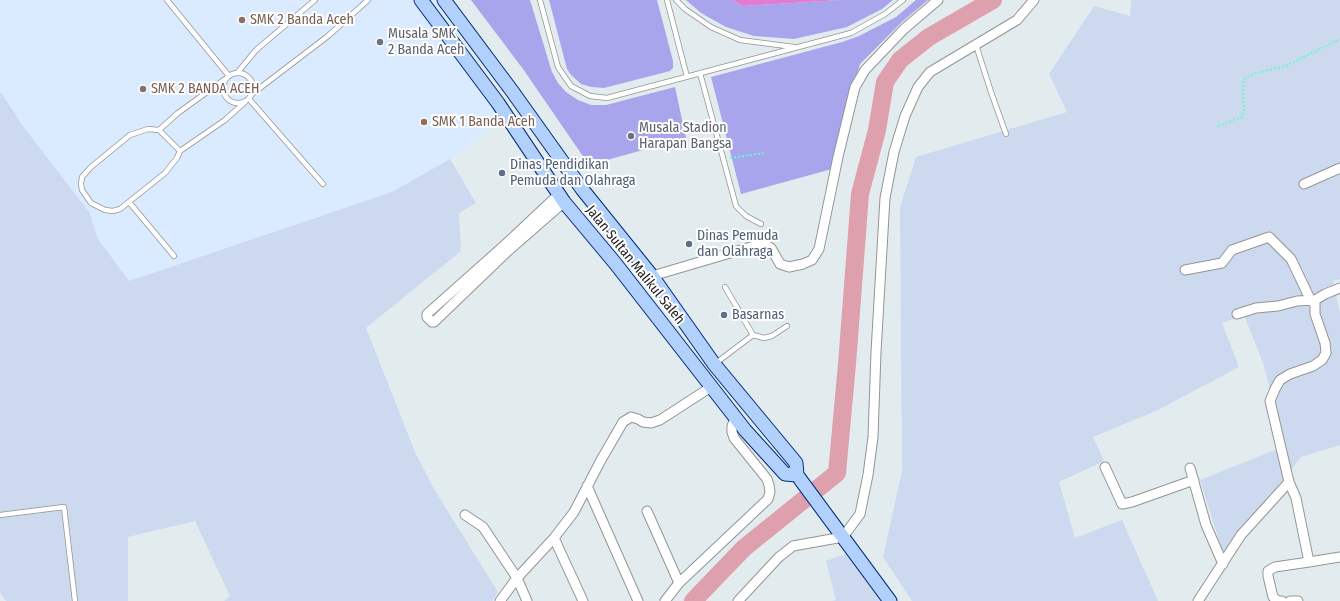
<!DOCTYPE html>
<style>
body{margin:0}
canvas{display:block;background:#e2ecef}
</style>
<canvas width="1340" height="601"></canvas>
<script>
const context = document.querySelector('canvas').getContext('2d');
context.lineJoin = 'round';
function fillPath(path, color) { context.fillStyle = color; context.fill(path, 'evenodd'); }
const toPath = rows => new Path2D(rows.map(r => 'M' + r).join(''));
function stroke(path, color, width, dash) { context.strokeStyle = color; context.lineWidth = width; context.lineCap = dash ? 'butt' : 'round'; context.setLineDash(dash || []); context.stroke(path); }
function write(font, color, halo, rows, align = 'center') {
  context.font = font + ' "Fira Sans Condensed",sans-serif'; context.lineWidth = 4; context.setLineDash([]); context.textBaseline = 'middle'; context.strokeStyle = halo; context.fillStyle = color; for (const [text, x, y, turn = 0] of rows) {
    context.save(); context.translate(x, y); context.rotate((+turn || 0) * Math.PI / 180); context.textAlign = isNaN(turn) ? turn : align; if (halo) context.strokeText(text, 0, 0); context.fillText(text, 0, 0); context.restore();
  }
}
fillPath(toPath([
 [0,0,434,0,510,113,442,167,392,192,129,281,98,239,89,212,22,125,0,91]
]), '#dbebff');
fillPath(toPath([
 [1131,0,1340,0,1340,279,1333,281,1340,313,1340,445,1301,457,1224,556,1200,480,1285,446,1263,363,1244,315,1222,323,1239,367,1156,411,1093,437,1104,461,1059,482,1075,538,1122,520,1158,601,912,601,883,557,902,471,900,207,916,157,1067,112,1049,74,1094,6,1130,16],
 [0,91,22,125,89,212,98,239,129,281,392,192,450,159,476,203,459,213,461,251,366,328,415,452,434,489,498,592,492,601,224,601,230,596,195,521,128,537,128,601,6,601,0,592],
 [851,552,884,601,832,601,836,600,826,561]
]), '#ccd9ef');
fillPath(toPath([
 [471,0,530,0,552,72,558,83,566,92,578,100,591,105,606,105,675,87,686,138,589,165,523,69],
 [549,0,657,0,673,61,673,68,670,71,604,88,591,87,581,84,571,75,567,69],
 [686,0,732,0,743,6,840,0,893,0,882,9,847,27,794,39,754,36,726,27,701,13],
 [916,0,928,0,903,21,860,64,843,124,832,169,741,194,711,77,842,42,859,36,896,17]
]), '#a9a5ec');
fillPath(toPath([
 [732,0,840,0,743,6]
]), '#e27cd2');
stroke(toPath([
 [693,601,744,548,837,473,847,364,860,194,877,130,885,82,900,60,929,37,993,0]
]), '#dfa0ae', 18);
const service = toPath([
 [167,0,229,76],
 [540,0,558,67,571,86,590,96,607,98,851,33,885,14,903,0],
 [667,0,687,77],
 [676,0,685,9,711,27,740,40,794,47],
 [976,45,991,92,1006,134],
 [238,72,256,50,315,0],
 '223 88a15 15 0 1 1 30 0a15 15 0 1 1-30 0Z',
 [700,73,736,206,746,216,761,224],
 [225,79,178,113,159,130,180,151,225,120,245,102],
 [252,94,328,36,368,0],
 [249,99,323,184],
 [159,130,148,129,130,135,91,167,82,177,81,184,82,190,91,203,105,210,113,211,120,209,165,173,177,158,180,151],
 [129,202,174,256],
 [725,287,753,335],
 [716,363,753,335,764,338,772,336,787,326],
 [0,515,64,507,75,601]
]);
const minor = toPath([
 [1304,184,1340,168],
 [559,194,509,241,427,314,427,317,432,322,434,322,509,250,564,202],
 [1185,270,1222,263,1232,250,1269,237,1291,259,1311,301],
 [652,276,761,244,766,245,771,248,780,264,789,267,803,264,812,260,819,249,838,157,855,87,865,70,904,29,938,0],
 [1237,314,1256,308,1278,306,1297,301,1315,300],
 [1105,467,1122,504,1132,502,1194,480],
 [1190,468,1206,525,1223,564],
 [1289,482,1296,498,1309,562,1340,557],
 [587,486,638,601],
 [647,511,679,583],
 [465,515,483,527,517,578,527,601],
 [554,538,583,601],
 [500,601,517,578,554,538,574,512,601,460,623,422,631,417,638,419,643,422,651,423,660,420,711,387],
 [665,601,679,583,768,499,770,492,769,485,767,479,734,438,732,432,732,426,736,417],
 [738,601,779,557,793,546,843,537,860,514,868,475,873,437,876,352,885,198,894,152,905,116,918,87,930,72,1017,20,1034,0],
 [1198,601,1241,535,1289,482,1270,401,1275,389,1280,380,1290,374,1313,366,1322,360,1326,353,1325,343,1315,314,1315,300,1325,294,1340,288],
 [1282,601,1278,601,1273,597,1268,576,1268,571,1275,567,1309,562],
 [1290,601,1298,601]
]);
const secondary = toPath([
 [421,0,498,103,564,202,615,263,745,430,785,474,797,475],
 [444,0,512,91,582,189,652,276,714,364,796,463,797,475,890,601]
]);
stroke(service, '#949494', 6);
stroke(minor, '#949494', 11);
stroke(secondary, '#002a78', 15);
stroke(toPath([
 [1218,126,1242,117,1244,111,1243,91,1244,79,1256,73,1286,66,1340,39],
 [730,158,765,153]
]), '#63ffc8', 2, [2, 2]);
stroke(service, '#fff', 4.5);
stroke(minor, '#fff', 9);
stroke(secondary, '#b2d0fc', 13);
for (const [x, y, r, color] of [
 [242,20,4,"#8d6e63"],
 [380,42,4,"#6b7280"],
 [143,89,4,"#8d6e63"],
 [424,122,4,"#8d6e63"],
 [631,136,4,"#6b7280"],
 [502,173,4,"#5c6f8a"],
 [689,244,4,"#5c6f8a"],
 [724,315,4,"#5c6f8a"]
]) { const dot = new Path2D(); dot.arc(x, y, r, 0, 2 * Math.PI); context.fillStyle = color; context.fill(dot); stroke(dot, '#fff', 1.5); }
write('14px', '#785e54', '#fff', [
 ["SMK 2 Banda Aceh",250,20],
 ["SMK 2 BANDA ACEH",151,89],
 ["SMK 1 Banda Aceh",432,122]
], 'left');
write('14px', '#5b616d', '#fff', [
 ["Musala SMK",388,34],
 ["2 Banda Aceh",388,50],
 ["Musala Stadion",639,128],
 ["Harapan Bangsa",639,144]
], 'left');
write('14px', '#4e5e75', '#fff', [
 ["Dinas Pendidikan",510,165],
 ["Pemuda dan Olahraga",510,181],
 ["Dinas Pemuda",697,236],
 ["dan Olahraga",697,252],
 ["Basarnas",732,315]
], 'left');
write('14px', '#1d1d1d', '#fff', [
 ["Jalan Sultan Malikul Saleh",635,265,51]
]);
</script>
